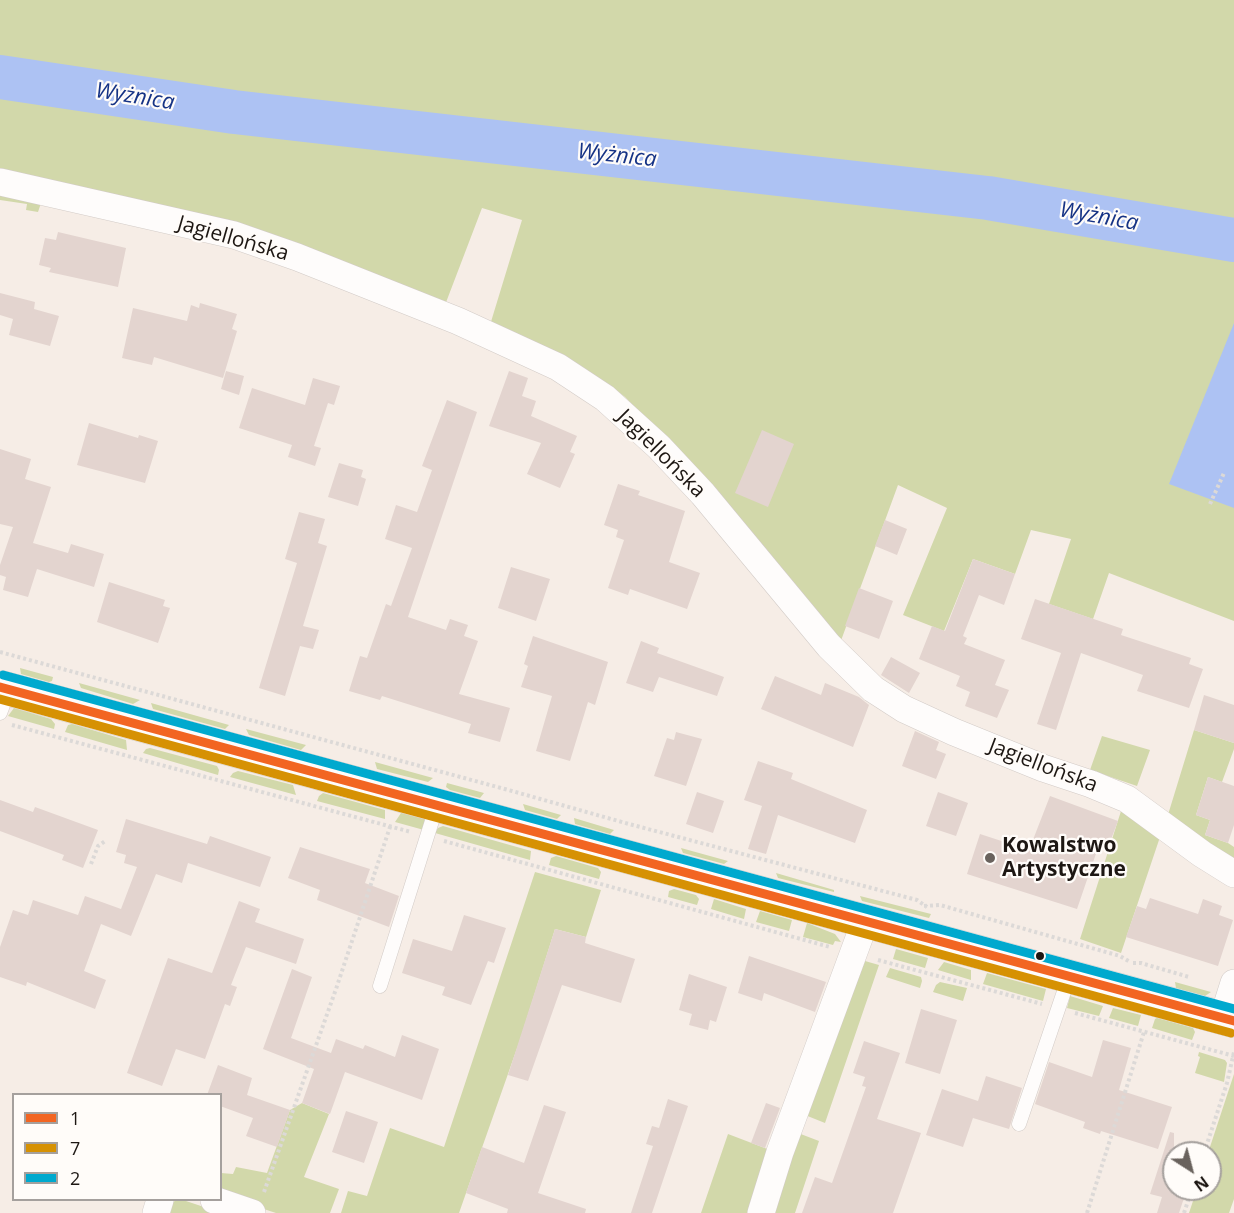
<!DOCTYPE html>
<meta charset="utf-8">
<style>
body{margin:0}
#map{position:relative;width:1234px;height:1213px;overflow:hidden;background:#f6ede6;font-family:"Open Sans",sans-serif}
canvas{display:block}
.legend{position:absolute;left:12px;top:1093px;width:210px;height:108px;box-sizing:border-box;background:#fffcf9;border:2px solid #a5a09d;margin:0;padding:8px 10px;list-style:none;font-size:18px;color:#1d1713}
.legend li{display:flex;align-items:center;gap:12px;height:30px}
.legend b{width:30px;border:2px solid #a5a09d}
.north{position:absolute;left:1162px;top:1141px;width:60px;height:60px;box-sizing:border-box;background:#fffcf9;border:2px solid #a5a09d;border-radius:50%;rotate:144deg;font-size:16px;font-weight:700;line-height:24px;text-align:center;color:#1d1713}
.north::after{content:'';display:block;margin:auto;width:21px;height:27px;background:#69625d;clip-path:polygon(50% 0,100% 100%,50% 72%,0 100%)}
</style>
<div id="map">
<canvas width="1234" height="1213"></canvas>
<ul class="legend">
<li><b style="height:8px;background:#f26522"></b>1</li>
<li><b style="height:8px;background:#d69103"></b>7</li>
<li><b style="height:8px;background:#00a9ce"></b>2</li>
</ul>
<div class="north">N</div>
</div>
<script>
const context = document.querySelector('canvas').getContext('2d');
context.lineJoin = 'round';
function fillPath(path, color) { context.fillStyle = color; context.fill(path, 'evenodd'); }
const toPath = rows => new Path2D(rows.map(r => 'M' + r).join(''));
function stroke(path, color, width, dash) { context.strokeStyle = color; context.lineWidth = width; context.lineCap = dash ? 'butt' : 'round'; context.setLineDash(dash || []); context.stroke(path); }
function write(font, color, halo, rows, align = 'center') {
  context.font = font + ' "Open Sans",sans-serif'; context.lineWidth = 4.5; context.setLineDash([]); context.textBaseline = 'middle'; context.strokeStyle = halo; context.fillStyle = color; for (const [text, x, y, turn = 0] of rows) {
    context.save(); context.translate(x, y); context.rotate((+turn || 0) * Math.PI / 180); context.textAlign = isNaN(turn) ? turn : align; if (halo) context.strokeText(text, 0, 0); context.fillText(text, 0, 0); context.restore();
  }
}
fillPath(toPath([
 [0,0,1234,0,1234,621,1109,573,1093,619,1049,604,1071,539,1031,530,1015,574,973,559,944,631,903,615,947,508,898,485,839,646,691,468,625,397,609,385,490,325,522,220,482,208,445,305,0,176],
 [0,195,41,203,38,212,26,210,27,204,0,200],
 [20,668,53,677,52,681,49,682,21,674],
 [79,683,140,700,133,704,81,688],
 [151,703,229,725,225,729,153,709],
 [14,708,51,719,55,724,54,729,8,716],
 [72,724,126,740,127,750,65,732,68,725],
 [246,729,306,745,301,750,249,735],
 [1194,730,1234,743,1234,749,1222,782,1208,777,1196,815,1210,820,1205,835,1228,843,1234,847,1234,860,1167,818],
 [1102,736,1150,750,1137,786,1090,770],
 [150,748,217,766,219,770,218,775,143,753,146,749],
 [375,762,433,778,428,782,377,769],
 [238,771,293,785,296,795,230,777,233,773],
 [447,783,484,793,480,798,450,790,446,787],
 [323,793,385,810,385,819,317,801,319,796],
 [523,804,561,815,557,819,525,810],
 [1122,808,1160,837,1121,953,1080,939],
 [401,813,424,819,426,821,424,830,395,822],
 [574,818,614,830,610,834,575,824],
 [443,826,531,851,530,860,435,833,438,828],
 [681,848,728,861,724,864,683,853],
 [556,856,598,868,601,872,599,879,549,865,551,858],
 [535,872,601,890,586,937,555,929,521,1037,459,1213,341,1213,348,1191,367,1196,390,1128,444,1147],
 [776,873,834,890,834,892,778,878],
 [674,889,696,895,699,899,697,905,668,897,669,891],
 [860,896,931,914,929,918,862,901],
 [714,899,746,909,744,919,711,909],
 [760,911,792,920,789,931,756,922],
 [807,923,835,934,841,942,835,941,833,945,803,937],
 [896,949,928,958,925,968,893,959],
 [865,961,879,965,825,1123,805,1115],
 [944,962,971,970,971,980,938,970],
 [890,968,921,977,922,981,920,988,886,977],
 [987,973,1046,989,1043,1001,983,984],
 [940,982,967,988,963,1001,933,992,936,985],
 [1175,982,1211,992,1205,996,1176,988],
 [1070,996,1103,1006,1099,1016,1067,1008],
 [1113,1008,1141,1015,1138,1026,1109,1018],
 [1157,1018,1193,1028,1195,1032,1192,1040,1152,1028,1155,1019],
 [1199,1052,1225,1060,1227,1063,1224,1082,1195,1073,1200,1057,1198,1056],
 [1234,1074,1234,1199,1229,1213,1189,1213,1197,1189,1210,1189,1210,1153,1208,1153],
 [302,1103,329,1114,304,1177,339,1189,330,1213,276,1213,221,1195,221,1173,233,1174,236,1167,267,1173,290,1110],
 [798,1133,819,1141,795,1213,773,1213],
 [728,1134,770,1150,751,1213,701,1213],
 [177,1200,183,1200,222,1213,168,1213,173,1202]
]), '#d2d8aa');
fillPath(toPath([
 [1234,323,1234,508,1169,484]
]), '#adc2f3');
stroke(toPath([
 [0,77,234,112,988,198,1234,240]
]), '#adc2f3', 44);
fillPath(toPath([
 [58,232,126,248,118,287,49,272,51,268,39,265,45,238,56,240],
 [0,293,35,302,34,309,59,316,50,346,9,335,13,319,0,315],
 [200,303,237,314,232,329,237,331,223,378,154,357,152,365,122,358,133,308,187,321,191,305,199,308],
 [226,371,244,376,239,395,221,389],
 [509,371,528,378,522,396,536,401,531,416,577,436,570,452,575,454,560,488,527,474,541,443,489,426],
 [313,378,340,386,334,405,328,403,314,446,321,448,315,466,288,457,292,445,239,428,252,388,305,405],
 [447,400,477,412,408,617,446,630,450,619,468,625,464,636,478,641,459,694,510,708,500,742,468,733,471,724,382,696,380,700,349,691,360,656,367,658,386,604,391,606,412,548,385,539,396,505,417,512,432,470,422,466],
 [89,423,138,438,139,435,158,441,145,483,77,465],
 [762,430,794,444,768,507,735,493],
 [0,449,31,459,25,479,51,487,33,543,68,553,71,544,104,554,94,587,37,569,28,597,3,590,6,577,0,575,0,565,13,527,0,524],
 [339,463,363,470,361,477,366,479,358,506,328,497],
 [618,484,640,491,638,495,685,511,669,562,700,573,687,609,630,589,628,595,608,588,624,540,616,537,618,530,604,525],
 [299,512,325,519,318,543,327,546,303,626,319,630,313,649,300,646,285,696,259,688,297,563,285,559],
 [885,520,907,529,897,555,875,546],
 [973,559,1015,574,1004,605,979,595,963,636,967,638,964,644,1005,660,995,685,1009,690,997,718,965,706,970,692,956,686,960,676,919,659,932,626,945,631],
 [511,567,550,579,536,621,498,608],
 [109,582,165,600,163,606,170,608,158,643,97,622],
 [859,588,893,601,879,639,845,626],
 [1035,599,1123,629,1121,635,1191,658,1189,664,1203,669,1189,708,1137,691,1143,675,1081,653,1056,730,1037,724,1061,653,1021,639],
 [533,636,608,662,595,705,588,702,570,761,536,751,552,696,521,687,528,666,524,664],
 [641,641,659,648,657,653,724,677,717,696,659,677,653,692,626,683],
 [891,657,920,673,909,693,881,675],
 [775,676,821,695,825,683,859,697,869,705,853,747,761,709],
 [1204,695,1234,705,1234,743,1194,730],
 [915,731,939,742,936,750,946,754,936,779,902,766],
 [676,732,702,739,686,786,654,776,667,738,674,740],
 [758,761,793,773,791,779,867,810,855,843,778,815,766,854,748,849,762,806,744,800],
 [1208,777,1234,786,1234,825,1228,843,1205,835,1210,820,1196,815],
 [697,792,724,801,713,833,686,824],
 [938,792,968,803,956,836,926,826],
 [1050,796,1118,821,1110,842,1101,839,1077,909,967,874,980,834,1029,850],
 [0,800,33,812,35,807,98,830,83,868,62,860,64,855,0,831],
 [126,819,207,844,210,836,271,857,260,887,188,863,182,883,156,874,131,936,101,924,84,971,106,980,95,1009,27,982,26,986,0,977,0,947,13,910,28,915,33,900,78,915,85,896,121,909,137,867,124,863,126,855,116,852],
 [300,847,370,869,365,883,399,896,389,927,317,900,320,890,288,878],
 [1150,898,1198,914,1203,899,1222,906,1219,915,1233,920,1218,966,1126,937,1137,906,1146,909],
 [239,901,260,909,255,922,304,939,296,964,246,947,231,985,237,987,230,1006,225,1004,205,1059,176,1049,162,1086,127,1073,168,958,212,973],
 [464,915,506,928,494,963,488,961,471,1005,442,995,445,987,402,973,413,939,452,951],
 [555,929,586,937,585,943,635,959,621,1003,562,985,528,1081,508,1075],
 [749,956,826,982,815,1012,764,993,762,1001,738,993],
 [292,969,312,977,291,1038,331,1053,336,1039,363,1049,365,1045,395,1057,402,1035,439,1049,422,1100,345,1072,330,1114,302,1103,314,1069,263,1049],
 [689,974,727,987,716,1022,710,1020,708,1030,689,1025,692,1014,679,1010],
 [921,1009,957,1020,940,1074,905,1063],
 [1103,1040,1131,1048,1119,1090,1172,1107,1158,1149,1101,1131,1100,1134,1083,1128,1085,1122,1035,1104,1049,1062,1092,1077],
 [864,1041,900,1053,877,1119,921,1133,893,1213,802,1213,815,1177,832,1183,866,1087,862,1086,865,1077,853,1073],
 [218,1065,252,1078,247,1095,290,1110,277,1147,246,1136,253,1118,220,1106,220,1095,207,1095],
 [986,1076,1022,1088,1009,1129,973,1118,975,1112,963,1147,926,1135,942,1089,978,1101],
 [668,1099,688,1106,652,1213,631,1213,653,1146,646,1144,652,1126,659,1128],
 [766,1103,780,1108,765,1148,751,1143],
 [544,1105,566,1112,538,1193,586,1209,585,1213,507,1213,508,1209,466,1193,482,1147,524,1163],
 [346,1111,378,1122,364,1163,332,1152],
 [1170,1132,1174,1133,1174,1189,1187,1189,1179,1213,1157,1213,1162,1197,1150,1194]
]), '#e3d4cf');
const lane = toPath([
 [0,713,9,689],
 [380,986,437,805],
 [1019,1124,1069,977]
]);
const street = toPath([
 [0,182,234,235,297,257,458,321,558,367,605,398,659,447,703,494,829,646,873,689,904,709,954,732,1043,768,1091,784,1127,799,1202,854,1234,874],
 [1223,1018,1234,983],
 [214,1200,252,1213],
 [156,1213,160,1200],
 [761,1213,780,1152,865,922]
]);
const secondary = toPath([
 [0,687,1234,1021]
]);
stroke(lane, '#d2cbc7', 15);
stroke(street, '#d2cbc7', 28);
stroke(secondary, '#d2cbc7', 34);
stroke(toPath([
 [1210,504,1224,473],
 [0,652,512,791,629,824,917,900,927,907],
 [12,725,411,832],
 [444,841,830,947],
 [91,864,98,846,105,841],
 [924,906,940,905,1120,956,1130,962],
 [878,960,1042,1004],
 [1133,963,1141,963,1189,977],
 [1075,1013,1234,1056],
 [1204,1153,1227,1083,1234,1052],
 [264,1192,336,989,391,824],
 [1087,1213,1144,1032],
 [1184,1213,1192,1189]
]), '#dcd9d7', 4, [3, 3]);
stroke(lane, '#fefcfb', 14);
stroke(street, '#fefcfb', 27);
stroke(secondary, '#fefcfb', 33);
stroke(toPath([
 [0,687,1234,1021]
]), '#f26522', 9);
stroke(toPath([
 [0,699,1231,1033]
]), '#d69103', 9);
stroke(toPath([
 [3,675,1234,1009]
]), '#00a9ce', 9);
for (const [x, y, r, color] of [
 [990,858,6,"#69625d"],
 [1040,956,5,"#1d1713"]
]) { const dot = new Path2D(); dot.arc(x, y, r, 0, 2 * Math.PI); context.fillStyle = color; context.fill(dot); stroke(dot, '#fffcf9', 2); }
write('21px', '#1d1713', '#fffcf9', [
 ["Jagiellońska",233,239,16],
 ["Jagiellońska",661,454,45],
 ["Jagiellońska",1043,766,21]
]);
write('bold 21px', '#1d1713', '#fffcf9', [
 ["Kowalstwo",1002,846],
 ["Artystyczne",1002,870]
], 'left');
write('italic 22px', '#163385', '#fffcf9', [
 ["Wyżnica",135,97,9],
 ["Wyżnica",617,156,6],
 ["Wyżnica",1099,217,10]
]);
</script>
